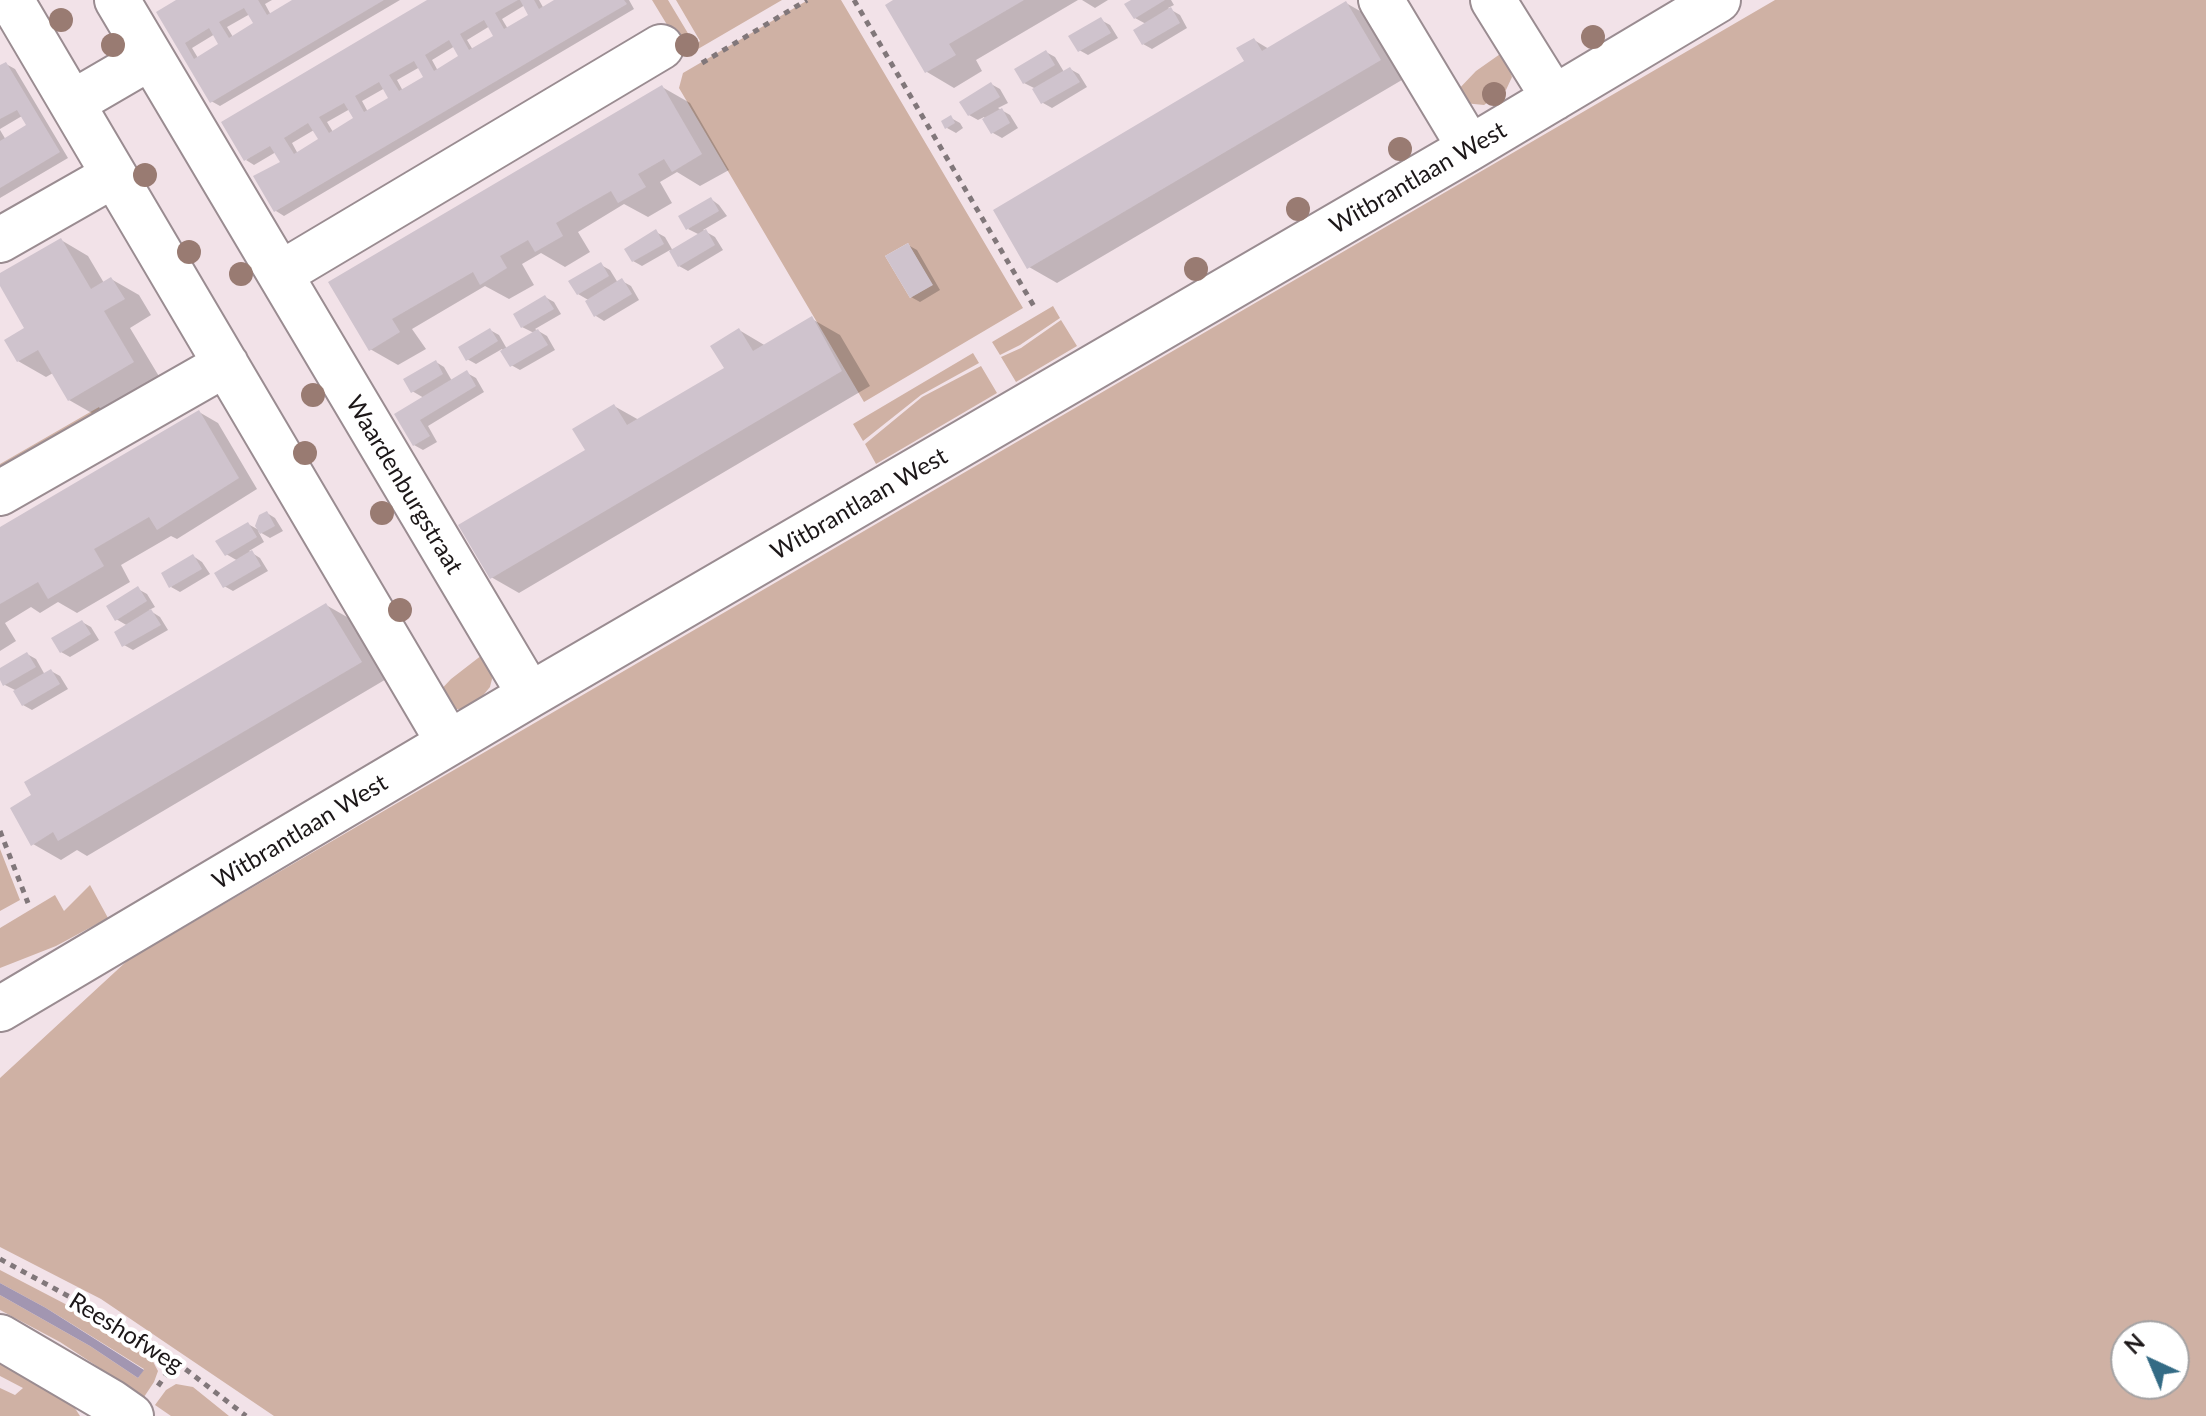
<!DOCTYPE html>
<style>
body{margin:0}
#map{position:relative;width:2206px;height:1416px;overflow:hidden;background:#f2e2e8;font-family:Lato,sans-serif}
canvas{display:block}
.north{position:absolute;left:2110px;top:1320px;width:80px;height:80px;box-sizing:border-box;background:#fff;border:2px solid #a4a2a3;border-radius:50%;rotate:316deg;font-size:22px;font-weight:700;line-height:32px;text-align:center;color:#1c1718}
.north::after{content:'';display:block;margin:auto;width:28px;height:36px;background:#336b85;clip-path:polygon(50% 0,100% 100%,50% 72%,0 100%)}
</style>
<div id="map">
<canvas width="2206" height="1416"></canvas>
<div class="north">N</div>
</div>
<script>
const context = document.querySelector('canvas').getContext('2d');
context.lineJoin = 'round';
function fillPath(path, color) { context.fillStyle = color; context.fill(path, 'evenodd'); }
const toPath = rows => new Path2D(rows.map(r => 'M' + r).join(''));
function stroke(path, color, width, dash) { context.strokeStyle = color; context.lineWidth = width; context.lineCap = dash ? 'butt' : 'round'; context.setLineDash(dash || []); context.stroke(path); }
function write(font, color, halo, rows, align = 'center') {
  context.font = font + ' Lato,sans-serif'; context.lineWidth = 8; context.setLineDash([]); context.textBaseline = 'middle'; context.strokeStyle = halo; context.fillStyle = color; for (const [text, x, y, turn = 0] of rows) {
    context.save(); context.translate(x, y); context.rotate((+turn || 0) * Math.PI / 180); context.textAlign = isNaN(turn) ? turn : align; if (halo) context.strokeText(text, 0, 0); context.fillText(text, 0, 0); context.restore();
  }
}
fillPath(toPath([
 [652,0,668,0,695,45,700,41,676,0,782,0,686,56],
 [808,0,841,0,1023,308,864,402,679,88,683,73],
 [908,243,932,285,910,298,885,256],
 [1775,0,2206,0,2206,1416,274,1416,101,1299,0,1247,0,1078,128,960],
 [2174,1336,2174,1384,2126,1384,2126,1336],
 [1503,52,1512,77,1506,90,1484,105,1464,103,1455,93,1476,71],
 [1053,306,1060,318,1020,345,1000,355,992,342],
 [1061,320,1077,346,1016,382,1001,357,1021,348],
 [973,353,979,363,921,395,863,441,853,424],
 [981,366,997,393,876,464,865,444,922,397],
 [99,407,104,416,0,477,0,464],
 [482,655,491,671,492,679,490,687,480,699,461,709,453,709,434,697,451,679],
 [0,849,20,900,0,911],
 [90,885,108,918,56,946,0,968,0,928,55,895,64,911],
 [0,1270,71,1307,150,1356,158,1371,154,1382,144,1397,60,1342,0,1310,0,1295,90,1346,138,1378,144,1369,46,1308,0,1283],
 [0,1364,71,1402,80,1416,0,1416,0,1388,15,1395,23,1388,0,1376],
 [176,1384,193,1387,229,1416,171,1416,155,1405,166,1390]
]), '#cfb1a4');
fillPath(toPath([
 [0,1283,46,1308,144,1370,138,1378,90,1346,0,1295]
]), '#a296b1');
fillPath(toPath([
 [180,0,272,0,265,4,271,15,293,0,400,0,220,106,211,101,159,13],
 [250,14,256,24,233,37,227,27],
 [215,34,221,45,198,58,192,48],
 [431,0,539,0,544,9,558,0,629,0,634,9,284,216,276,211,283,163,276,152,254,165,246,160],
 [525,5,531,15,508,29,502,19],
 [490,26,496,37,473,50,467,40],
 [455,46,461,57,438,71,432,60],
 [420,67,426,78,403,91,397,80],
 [385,88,391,98,368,112,362,101],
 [350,109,356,119,333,132,327,122],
 [314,130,321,140,298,154,292,143],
 [897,0,1078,0,976,60,982,71,954,88,927,72],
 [1082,0,1108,0,1095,8],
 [1135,0,1171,0,1174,5,1168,8,1180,15,1187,28,1152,49,1143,44,1146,24,1135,18],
 [1346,3,1374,19,1407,77,1057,283,1029,267,1247,62,1254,40,1269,49],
 [1101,20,1110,25,1118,38,1088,55,1079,50],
 [1046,52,1055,57,1064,72,1070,69,1079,74,1087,87,1052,108,1043,103,1034,88,1024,83],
 [6,64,15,69,68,158,0,198,0,130,6,140,28,126,22,116,0,129,0,68],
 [991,84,1000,89,1008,103,998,108,1010,115,1018,128,1002,138,993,133,984,117,978,120,969,115],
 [662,87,690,103,729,170,700,186,677,172,660,182,672,203,648,217,624,204,578,232,590,252,565,267,541,253,522,264,534,285,509,299,485,286,412,329,426,349,398,365,370,349,331,282],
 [951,118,960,123,963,128,956,133,947,128],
 [711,199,719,205,727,216,703,230,715,237,723,250,688,271,679,266,670,250,642,266,633,261,656,232,665,237,673,251,700,235,688,229],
 [61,240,88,256,104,283,111,279,139,295,151,315,130,328,160,378,97,416,69,400,53,373,46,377,18,361,27,329,0,283,0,276],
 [908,245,917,250,940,290,920,302,911,297],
 [601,265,610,270,618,283,622,281,631,286,639,300,604,321,596,316,590,301,578,294],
 [545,297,554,302,561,314,535,329,547,336,555,350,520,370,511,365,502,349,476,364,467,359,490,330,499,335,507,349,534,333,522,327],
 [812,319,840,335,870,386,519,593,491,577,587,451,614,406,639,420,726,369,739,330,766,346],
 [436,362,444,367,452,381,467,373,476,378,484,392,428,426,437,442,423,450,414,445,424,398,412,391],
 [199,412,218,423,257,489,177,539,171,536,121,565,130,582,77,613,58,602,40,613,31,607,5,623,16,641,0,651,0,530],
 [267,513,275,518,283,531,270,538,258,531,264,542,249,551,260,558,268,571,233,591,224,586,238,561,226,554,248,524,257,529,260,517],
 [193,556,202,562,210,574,180,592,171,587],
 [138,589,147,594,155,607,149,610,160,617,168,630,133,650,124,645,128,626,116,619],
 [326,605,354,621,388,678,87,856,77,850,61,860,33,844],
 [82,622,91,627,99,640,70,657,61,652],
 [27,654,36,659,45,675,51,671,60,676,68,689,32,710,23,705,15,690,5,685,0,677,0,671]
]), '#0003');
fillPath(toPath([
 [176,0,258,0,267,15,292,0,384,0,210,103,156,12],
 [244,8,253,23,229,38,219,22],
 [209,28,218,44,194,59,185,43],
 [427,0,518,0,495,13,504,29,528,15,520,0,534,0,539,9,554,0,624,0,627,4,274,212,253,176,280,162,270,146,244,161,221,122],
 [484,20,493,36,469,50,460,34],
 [449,40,458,56,434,71,425,55],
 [414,61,423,77,399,91,389,75],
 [379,82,388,98,364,112,355,96],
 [344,103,353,118,329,133,319,117],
 [308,123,318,139,294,154,284,138],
 [893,0,1024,0,949,44,956,55,925,73,885,5],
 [1131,0,1165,0,1134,19,1124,4],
 [1346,1,1381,60,1027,269,993,210,1244,61,1236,48,1254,38,1262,51],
 [1171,7,1180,23,1142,45,1133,30],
 [1101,17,1111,33,1078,52,1068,36],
 [1046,50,1055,65,1023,84,1014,69],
 [6,62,60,152,0,188,0,141,26,125,17,110,0,119,0,65],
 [1070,67,1080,82,1041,104,1032,89],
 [991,82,1000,97,968,116,959,102],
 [662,85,702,154,672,172,664,159,638,174,646,187,618,203,611,191,583,207,556,223,563,236,535,252,528,240,500,256,507,268,480,285,473,272,392,319,400,332,369,351,328,282],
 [1002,108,1010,123,991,134,982,119],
 [951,115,955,123,945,129,941,121],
 [711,197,719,211,686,230,678,216],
 [656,229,664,244,632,262,624,249],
 [706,229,715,245,678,267,669,251],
 [61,238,91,289,111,277,125,299,104,311,134,362,68,401,38,350,17,362,4,340,24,328,0,286,0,273],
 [908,243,933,285,910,298,885,256],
 [601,262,609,276,577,295,568,281],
 [622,278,632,294,594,317,585,301],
 [545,295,554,309,521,328,513,314],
 [812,316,842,371,490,579,458,525,585,450,572,429,614,404,627,425,724,368,710,346,739,328,753,351],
 [490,328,498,341,466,361,458,347],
 [538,329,548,345,510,367,500,351],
 [436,360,443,374,411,393,403,379],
 [467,370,476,386,420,420,430,436,413,446,394,414],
 [199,410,239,478,157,530,149,517,94,549,104,566,48,599,38,582,0,604,0,527],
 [267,511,275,526,260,534,255,526,259,515],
 [248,522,257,537,225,556,215,541],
 [252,550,261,566,223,588,214,573],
 [193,554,202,569,169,588,161,573],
 [138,586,147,601,115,621,106,606],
 [326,603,362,662,58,841,53,832,31,846,10,808,31,795,24,782],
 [151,609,161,625,122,647,114,632],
 [82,620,91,634,60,653,51,638],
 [27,652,36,667,3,686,0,680,0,668],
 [51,669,60,684,22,706,13,691]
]), '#cfc3cd');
const minor = toPath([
 [11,0,449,743],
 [117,0,530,695],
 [1381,0,1470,148],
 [1493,0,1554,98],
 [72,103,151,57],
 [0,240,114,175],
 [280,274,661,47],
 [0,493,226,364],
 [0,1009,530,695,1470,148,1718,0],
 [0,1337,111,1402,131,1416]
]);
stroke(minor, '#9a8c91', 48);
stroke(toPath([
 [854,0,1035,308],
 [702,63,807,0],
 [0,831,28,903],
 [0,1259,103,1315,175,1361,246,1416],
 [158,1386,175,1361]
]), '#81777a', 5, [6, 6]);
stroke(minor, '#fff', 44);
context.fillStyle = '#997b72';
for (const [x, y] of [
 [61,20],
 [1593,37],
 [113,45],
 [687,45],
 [1494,94],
 [1400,149],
 [145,175],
 [1298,209],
 [189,252],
 [1196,269],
 [241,274],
 [313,395],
 [305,453],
 [382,513],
 [400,610]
]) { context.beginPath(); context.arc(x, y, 12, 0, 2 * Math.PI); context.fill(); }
write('24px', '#1c1718', '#fff', [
 ["Witbrantlaan West",1418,178,-30],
 ["Waardenburgstraat",404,485,59],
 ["Witbrantlaan West",859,504,-30],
 ["Witbrantlaan West",300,832,-31],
 ["Reeshofweg",126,1333,32]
]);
</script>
